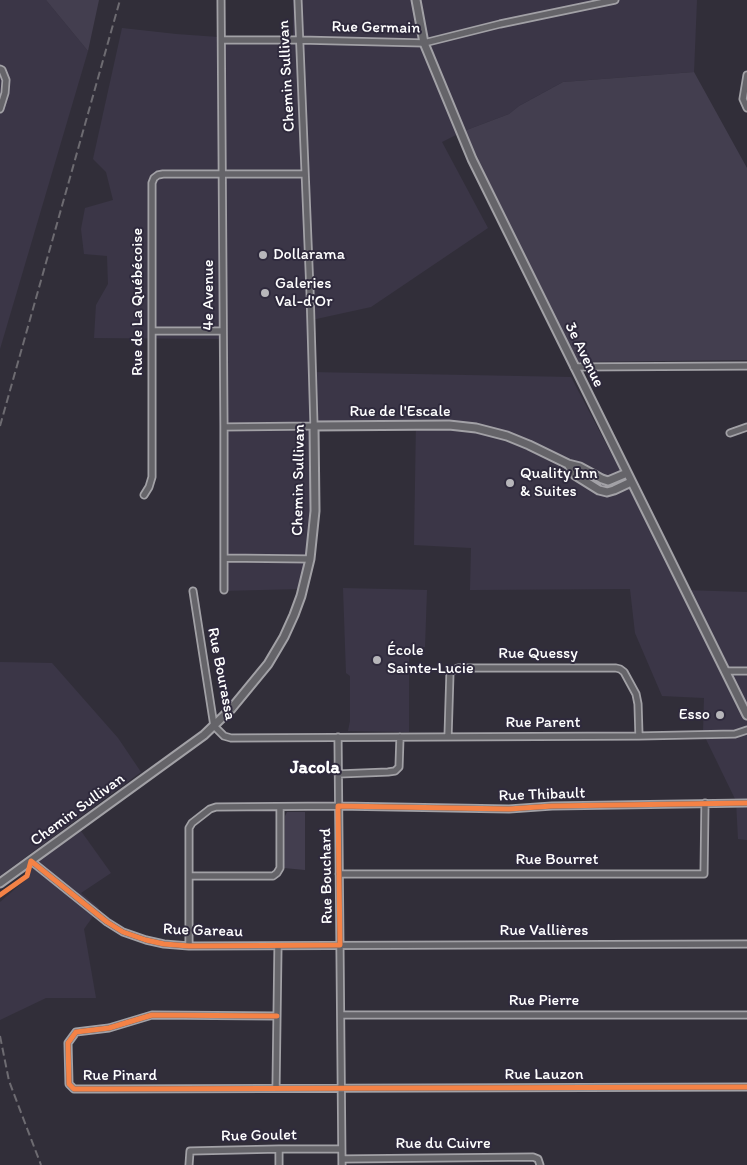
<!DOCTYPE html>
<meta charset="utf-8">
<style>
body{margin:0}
canvas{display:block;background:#312e39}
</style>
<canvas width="747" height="1165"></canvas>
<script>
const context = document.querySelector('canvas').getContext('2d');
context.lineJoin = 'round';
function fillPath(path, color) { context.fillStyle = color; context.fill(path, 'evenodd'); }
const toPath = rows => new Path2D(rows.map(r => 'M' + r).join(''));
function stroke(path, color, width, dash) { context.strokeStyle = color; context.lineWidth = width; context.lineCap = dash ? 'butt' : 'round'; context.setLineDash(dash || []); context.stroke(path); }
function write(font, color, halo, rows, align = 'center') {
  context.font = font + ' Itim,sans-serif'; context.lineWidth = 4; context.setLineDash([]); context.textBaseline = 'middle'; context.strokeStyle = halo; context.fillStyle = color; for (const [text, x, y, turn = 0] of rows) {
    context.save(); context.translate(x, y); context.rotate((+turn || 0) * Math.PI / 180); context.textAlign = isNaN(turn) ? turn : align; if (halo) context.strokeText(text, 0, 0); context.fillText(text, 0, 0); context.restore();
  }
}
fillPath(toPath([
 [0,0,46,0,88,51,0,349],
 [293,0,697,0,694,72,563,82,519,106,509,114,464,131,442,142,488,228,371,307,307,321,309,372,571,377,683,590,747,592,747,840,738,839,736,801,703,733,704,698,662,696,635,633,630,589,470,590,471,548,414,545,416,422,312,423,310,550,301,589,219,591,219,339,94,338,96,305,108,284,107,256,84,254,81,229,85,208,113,200,106,172,93,159,122,28,176,34,218,37,293,37],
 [343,588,427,590,425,647,409,647,409,732,348,731,350,721,350,676,346,673],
 [0,662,52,663,118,738,141,772,0,876],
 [81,831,111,873,81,893,99,908,84,929,96,998,46,998,0,1020,0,902,29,877,32,866]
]), '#3b3647');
fillPath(toPath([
 [46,0,99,0,88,51],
 [694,72,747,168,747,360,577,362,464,131,509,114,519,106,563,82],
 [287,812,305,812,305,870,284,868,285,816]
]), '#433e4f');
const minor = toPath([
 [221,0,224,427,224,590],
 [222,40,300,40,424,43,500,24,615,0],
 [0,69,2,70,6,80,5,93,0,109],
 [747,75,743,99,747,108],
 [152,331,223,331],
 [574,367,747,366],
 [224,427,314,426,310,291,298,0],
 [730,433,747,427],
 [144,495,149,487,152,477,152,183,154,178,158,175,163,174,305,174],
 [224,558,310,559],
 [193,591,214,726,224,736,231,738,639,736,735,734,747,730],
 [725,671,747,671],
 [338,737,342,1165],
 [448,737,450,672,458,668,616,668,620,669,624,672,636,694,638,704,639,736],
 [338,774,388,772,395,771,399,767,400,737],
 [31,861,107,922,123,932,146,940,164,944,189,946,747,944],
 [339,874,704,874,705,803],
 [190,876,273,876,277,873,280,868,280,807],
 [189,946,189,828,192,823,210,809,216,807,338,806,509,809,552,806,747,803],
 [341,1015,747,1015],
 [277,1016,152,1015,109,1028,76,1032,68,1043,69,1084,74,1089,103,1089,747,1087],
 [276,1088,278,946],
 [342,1159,533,1157,538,1159,540,1165],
 [189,1165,190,1151,279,1149,341,1149],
 [279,1165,279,1149]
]);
const major = toPath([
 [416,0,424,43,472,159,747,715],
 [568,464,575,475,599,490,607,492,614,490,631,482],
 [0,883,204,735,231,709,268,664,284,637,294,615,301,596,310,559,315,511,314,426,449,425,476,428,507,436,529,445,568,464,580,467,602,479,608,481,627,473]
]);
stroke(minor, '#a2a1a6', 9);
stroke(major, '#a2a1a6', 11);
stroke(minor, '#656469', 5.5);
stroke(major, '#656469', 7);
stroke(toPath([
 [0,426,120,0],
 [0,1036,9,1081,41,1165]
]), '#6d6b71', 2, [8, 4]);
stroke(toPath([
 [0,895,27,876,31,861,107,922,123,932,146,940,164,944,189,946,340,945,338,806,509,809,552,806,747,803],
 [277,1016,152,1015,109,1028,76,1032,68,1043,69,1084,74,1089,103,1089,747,1087]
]), '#f48246', 5);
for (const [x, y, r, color] of [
 [263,255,5,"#b7b6ba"],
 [265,293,5,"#b7b6ba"],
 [510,483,5,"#b7b6ba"],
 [377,660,5,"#b7b6ba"],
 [720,715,5,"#b7b6ba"]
]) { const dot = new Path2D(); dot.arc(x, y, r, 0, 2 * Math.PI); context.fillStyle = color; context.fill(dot); stroke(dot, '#2f2a3d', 2); }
write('16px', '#fff', '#2f2a3d', [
 ["Rue Germain",376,28,1],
 ["Chemin Sullivan",287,76,-93],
 ["4e Avenue",209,295,-90],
 ["Rue de La Québécoise",138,302,-90],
 ["3e Avenue",584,355,64],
 ["Rue de l'Escale",400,412],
 ["Chemin Sullivan",299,480,-89],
 ["Rue Quessy",538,654],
 ["Rue Bourassa",221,674,79],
 ["Rue Parent",543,723],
 ["Rue Thibault",542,795,-2],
 ["Chemin Sullivan",78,810,-36],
 ["Rue Bourret",557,860],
 ["Rue Bouchard",327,876,-91],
 ["Rue Gareau",203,931,2],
 ["Rue Vallières",544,931],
 ["Rue Pierre",544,1001],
 ["Rue Lauzon",544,1075],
 ["Rue Pinard",120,1076],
 ["Rue Goulet",259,1136,-1],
 ["Rue du Cuivre",443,1144]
]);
write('16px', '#fff', '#2f2a3d', [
 ["Dollarama",273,255],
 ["Galeries",275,284],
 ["Val-d'Or",275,302],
 ["Quality Inn",520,474],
 ["& Suites",520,492],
 ["École",387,651],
 ["Sainte-Lucie",387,669],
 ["Esso",710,715,"right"]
], 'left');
write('bold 18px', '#fff', '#2f2a3d', [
 ["Jacola",315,768]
]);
</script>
